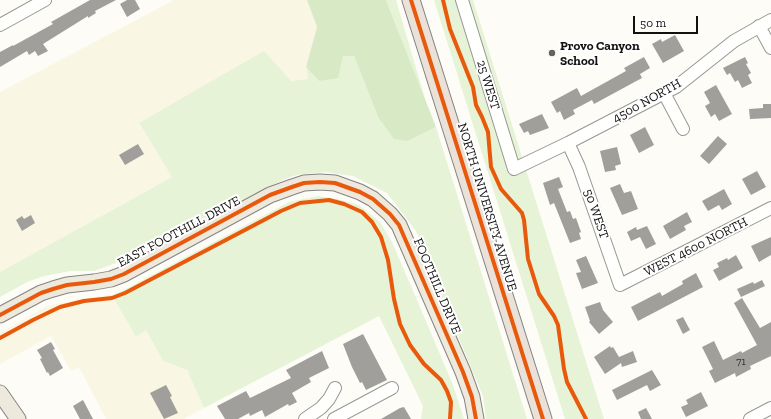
<!DOCTYPE html>
<style>
body{margin:0}
#map{position:relative;width:771px;height:419px;overflow:hidden;background:#fdfcf7;font-family:"Zilla Slab",serif}
canvas{display:block}
.scale{position:absolute;left:633px;top:16px;width:65px;height:18px;box-sizing:border-box;border:2px solid #111;border-top:0;padding-left:5px;font-size:12px;line-height:14px;white-space:nowrap;color:#111;-webkit-text-stroke:3px #fff;paint-order:stroke}
</style>
<div id="map">
<canvas width="771" height="419"></canvas>
<div class="scale">50 m</div>
</div>
<script>
const context = document.querySelector('canvas').getContext('2d');
context.lineJoin = 'round';
function fillPath(path, color) { context.fillStyle = color; context.fill(path, 'evenodd'); }
const toPath = rows => new Path2D(rows.map(r => 'M' + r).join(''));
function stroke(path, color, width, dash) { context.strokeStyle = color; context.lineWidth = width; context.lineCap = dash ? 'butt' : 'round'; context.setLineDash(dash || []); context.stroke(path); }
function write(font, color, halo, rows, align = 'center') {
  context.font = font + ' "Zilla Slab",serif'; context.lineWidth = 4; context.setLineDash([]); context.textBaseline = 'middle'; context.strokeStyle = halo; context.fillStyle = color; for (const [text, x, y, turn = 0] of rows) {
    context.save(); context.translate(x, y); context.rotate((+turn || 0) * Math.PI / 180); context.textAlign = isNaN(turn) ? turn : align; if (halo) context.strokeText(text, 0, 0); context.fillText(text, 0, 0); context.restore();
  }
}
fillPath(toPath([
 [174,0,307,0,317,27,306,67,308,79,291,81,139,124,172,177,0,272,0,92],
 [112,295,136,337,146,330,163,361,187,370,204,408,184,419,106,419,79,367,71,371,51,336,0,364,0,333,47,306,85,298]
]), '#f9f7e4');
fillPath(toPath([
 [386,0,396,0,426,102],
 [434,0,473,0,604,419,565,419],
 [264,51,291,81,308,79,306,67,319,81,343,56,354,56,378,117,408,141,436,127,527,419,486,419,483,396,445,305,416,231,387,193,353,176,324,172,297,175,287,178,212,215,119,262,94,271,71,271,44,276,27,282,0,297,0,272,172,177,139,123],
 [318,196,337,199,359,205,380,222,392,242,414,293,453,385,464,419,421,419,423,406,379,316,204,408,187,370,163,361,146,330,136,337,112,295,124,290,289,202]
]), '#e7f3d7');
fillPath(toPath([
 [307,0,386,0,436,127,408,141,394,139,378,117,354,56,343,56,338,78,319,81,306,67,317,27]
]), '#d8eac5');
fillPath(toPath([
 [90,0,116,0,95,11,96,13,88,18,88,16,43,44,48,51,38,56,35,51,29,55,27,51,0,67,0,52,13,45,13,46,53,24,51,22],
 [127,0,135,0,140,9,127,17,120,4],
 [675,35,684,51,663,63,652,44,661,39,662,42],
 [644,57,650,68,640,74,642,78,594,104,592,100,573,110,575,114,564,120,560,111,557,113,551,102,577,88,581,96,626,71,624,68],
 [745,57,748,63,746,64,751,73,748,75,752,83,742,88,738,80,735,82,730,73,727,75,723,68],
 [716,85,732,114,719,121,715,114,711,117,705,106,710,103,704,92],
 [763,104,771,104,771,118,750,119,749,109,763,108],
 [542,114,549,128,530,135,528,131,524,133,519,124],
 [645,127,654,145,639,153,630,135],
 [718,136,727,144,709,164,700,156],
 [138,144,144,154,125,165,119,155],
 [617,147,621,164,615,166,616,170,605,172,600,151],
 [757,171,766,187,751,195,742,179],
 [559,177,563,187,558,189,567,212,570,211,573,219,576,218,581,232,579,233,581,239,570,243,554,203,550,205,543,183],
 [620,184,624,193,631,191,638,209,622,215,610,188],
 [724,189,732,204,722,210,719,205,708,211,702,201],
 [687,212,692,222,684,226,686,230,670,239,663,226],
 [31,215,35,223,22,231,16,220,22,216,24,219],
 [647,226,656,244,646,249,640,237,631,241,627,232,636,227,637,230],
 [771,237,771,255,759,262,751,246],
 [736,255,743,268,719,281,713,270,719,267,717,263,727,258,728,260],
 [586,256,598,283,582,289,576,273,581,272,576,260],
 [696,273,703,287,638,321,631,307,660,292,662,296,683,284,682,281],
 [762,280,765,286,741,297,737,289,753,282,754,284],
 [742,298,760,328,771,322,771,356,750,366,751,369,736,377,735,373,715,383,709,371,713,369,702,347,714,341,723,360,741,351,742,353,757,345,734,303],
 [600,302,603,310,613,322,599,334,589,322,590,321,585,307],
 [683,317,690,330,683,334,676,320],
 [363,334,387,380,366,390,362,382,360,383,352,367,343,344],
 [51,342,55,349,53,350,63,368,50,376,48,372,47,373,40,359,42,358,37,350],
 [610,346,611,348,613,347,619,357,633,351,637,362,622,367,621,363,605,374,594,357],
 [322,351,329,368,309,378,311,382,292,393,297,402,289,406,288,404,265,417,262,410,250,416,249,413,238,419,225,419,217,406,246,391,250,398,291,378,286,370],
 [652,370,661,385,650,391,647,385,617,400,612,390],
 [166,385,172,396,170,397,178,413,164,419,150,393],
 [701,392,708,406,686,417,681,407,688,404,686,400],
 [83,400,93,419,80,419,73,406],
 [404,407,411,419,381,419,400,408],
 [646,408,652,419,641,419,638,412]
]), '#a19f9c');
const minor = toPath([
 [462,0,514,169,568,143,676,87,734,41,771,20],
 [0,25,45,0],
 [759,26,771,48],
 [664,93,683,129],
 [568,143,579,167,620,285,771,208],
 [305,419,321,408,329,399,335,388],
 [334,419,392,388],
 [750,419,771,408]
]);
const major = toPath([
 [0,315,41,293,53,289,67,285,94,282,111,279,124,274,270,195,292,187,304,183,320,182,335,183,360,192,373,199,390,214,399,225,409,248,463,372,472,397,476,419],
 [0,393,18,419]
]);
const highway = toPath([
 [411,0,543,419]
]);
stroke(minor, '#979795', 14);
stroke(major, '#858482', 17);
stroke(highway, '#858482', 19);
stroke(minor, '#fffffe', 12);
stroke(major, '#ede9dc', 15);
stroke(highway, '#eae1d8', 17);
stroke(toPath([
 [411,0,543,419],
 [443,0,450,29,473,87,476,105,482,117,488,132,491,167,501,189,522,213,524,220,528,259,539,294,554,316,558,325,564,369,567,382,586,419],
 [0,315,41,293,53,289,67,285,94,282,111,279,124,274,270,195,292,187,304,183,320,182,335,183,360,192,373,199,390,214,399,225,409,248,463,372,472,397,476,419],
 [0,338,33,320,60,307,84,301,112,298,125,293,281,211,300,203,329,200,344,204,362,212,372,222,381,237,388,260,394,299,400,324,410,345,424,364,441,380,447,391,451,402,450,419]
]), '#e8590c', 4);
for (const [x, y, r, color] of [
 [552,53,4,"#646362"]
]) { const dot = new Path2D(); dot.arc(x, y, r, 0, 2 * Math.PI); context.fillStyle = color; context.fill(dot); stroke(dot, '#fff', 1.5); }
write('11px', '#353434', null, [
 ["71",741,362]
]);
write('bold 13px', '#111', '#fff', [
 ["Provo Canyon",560,46],
 ["School",560,61]
], 'left');
write('13px', '#111', '#fff', [
 ["25 WEST",488,85,73],
 ["4500 NORTH",647,101,-29],
 ["NORTH UNIVERSITY AVENUE",487,207,73],
 ["50 WEST",596,214,71],
 ["EAST FOOTHILL DRIVE",179,232,-28],
 ["WEST 4600 NORTH",696,247,-27],
 ["FOOTHILL DRIVE",437,286,67]
]);
</script>
